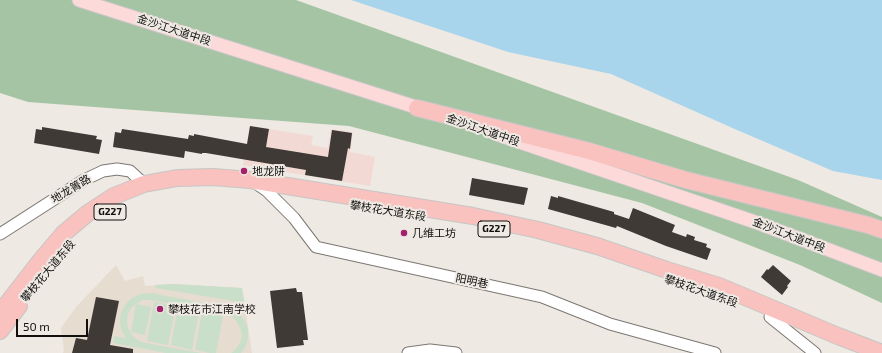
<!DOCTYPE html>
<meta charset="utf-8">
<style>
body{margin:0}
#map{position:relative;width:882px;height:353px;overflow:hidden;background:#eee9e3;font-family:"Exo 2",sans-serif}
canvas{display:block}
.scale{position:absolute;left:16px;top:319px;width:72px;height:18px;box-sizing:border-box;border:2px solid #11100e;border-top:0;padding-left:5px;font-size:12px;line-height:14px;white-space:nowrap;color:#11100e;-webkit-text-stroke:3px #eee9e3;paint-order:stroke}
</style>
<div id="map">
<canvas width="882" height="353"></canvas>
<div class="scale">50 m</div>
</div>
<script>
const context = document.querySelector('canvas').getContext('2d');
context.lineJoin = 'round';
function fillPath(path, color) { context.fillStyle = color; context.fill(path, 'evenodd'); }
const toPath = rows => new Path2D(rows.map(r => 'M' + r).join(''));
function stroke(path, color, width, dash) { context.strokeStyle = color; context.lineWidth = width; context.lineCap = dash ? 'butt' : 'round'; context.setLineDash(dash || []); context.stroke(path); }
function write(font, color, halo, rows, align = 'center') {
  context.font = font + ' "Exo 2","Noto Sans SC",sans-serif'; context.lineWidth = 4; context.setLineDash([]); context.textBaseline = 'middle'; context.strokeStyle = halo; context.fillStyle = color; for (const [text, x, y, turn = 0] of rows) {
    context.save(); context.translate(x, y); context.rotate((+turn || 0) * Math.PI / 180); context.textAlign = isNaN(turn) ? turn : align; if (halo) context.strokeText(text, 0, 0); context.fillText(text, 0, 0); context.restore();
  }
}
fillPath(toPath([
 [250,126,313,136,311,145,328,148,331,129,353,132,350,152,375,157,370,186,243,165]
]), '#f3d9d3');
fillPath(toPath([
 [116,265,125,281,143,276,145,286,173,284,242,288,252,353,63,353,64,350,61,328,76,307]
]), '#e6dcd0');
fillPath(toPath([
 [173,284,242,288,246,311,236,302,228,300,156,288,155,285],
 [151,293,230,308,238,313,245,321,248,329,248,338,246,346,241,353,231,353,236,349,240,343,242,337,241,330,238,324,234,318,227,314,150,300,143,300,136,304,131,308,128,314,127,321,128,328,131,334,135,338,141,342,201,353,166,353,113,343,114,336,126,338,121,329,120,321,121,312,126,304,132,298,141,294],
 [154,302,176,306,168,345,147,341],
 [136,304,151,307,145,335,131,332],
 [178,307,199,311,192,350,171,345],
 [202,312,223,316,216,353,210,353,195,350]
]), '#cadfca');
fillPath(toPath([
 [0,0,296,0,798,180,882,217,882,303,800,265,642,203,349,126,28,102,0,93]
]), '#a5c4a4');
fillPath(toPath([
 [351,0,882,0,882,180,833,171,737,130,611,74,508,52]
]), '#a8d5eb');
fillPath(toPath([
 [250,126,269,129,266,147,328,157,332,130,352,133,350,149,348,148,342,181,305,175,306,170,206,153,202,153,202,154,185,151,184,158,113,147,115,132,121,133,122,129,188,139,189,135,194,136,194,134,247,144],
 [42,127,97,136,96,139,102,140,99,154,34,143,36,129,42,130],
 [472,178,528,188,524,205,469,195],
 [551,196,558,198,558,196,614,212,614,214,629,219,633,208,675,225,672,232,686,237,687,234,695,237,694,240,707,244,706,247,711,249,707,260,666,246,617,226,616,228,548,209],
 [773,265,791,281,787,286,788,287,782,295,761,277,767,269,768,270],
 [296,288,297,292,302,292,308,340,303,340,304,345,277,348,270,291],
 [96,297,119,301,110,345,133,349,133,353,72,353,76,338,87,340]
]), '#3f3a36');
const minor = toPath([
 [254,182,267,191,294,218,316,247,542,297,610,324,715,353],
 [0,234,84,180,103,171,117,169,130,171,144,184],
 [770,317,815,353],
 [408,353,430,350,456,353]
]);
const major = toPath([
 [79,0,425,110],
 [499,135,758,223,882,270]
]);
const highway = toPath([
 [417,108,589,151,686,180,868,225,882,230],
 [0,313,41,260,63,234,88,213,114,196,144,184,177,178,213,177,250,180,473,216,538,230,597,246,667,270,719,286,838,336,882,353],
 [0,331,19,306]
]);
stroke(minor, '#7c7772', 13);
stroke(major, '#c6c6c5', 15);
stroke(highway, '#c6c6c5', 18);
stroke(minor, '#fff', 11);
stroke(major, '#fbdad9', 13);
stroke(highway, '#f9c2bf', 16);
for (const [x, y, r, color] of [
 [244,171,4,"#a5206b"],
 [404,233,4,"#a5206b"],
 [160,309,4,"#a5206b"]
]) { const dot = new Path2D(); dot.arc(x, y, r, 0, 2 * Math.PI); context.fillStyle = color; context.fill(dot); stroke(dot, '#eee9e3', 1.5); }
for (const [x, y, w] of [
 [110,212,32],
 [494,229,32]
]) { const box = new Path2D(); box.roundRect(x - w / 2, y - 8, w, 16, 3); context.fillStyle = '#eee9e3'; context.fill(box); stroke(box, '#11100e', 1); }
write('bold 10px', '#11100e', null, [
 ["G227",110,212],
 ["G227",494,229]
]);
write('11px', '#11100e', '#eee9e3', [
 ["金沙江大道中段",174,30,18],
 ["金沙江大道中段",483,130,19],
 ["地龙箐路",71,189,-31],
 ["攀枝花大道东段",388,211,9],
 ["金沙江大道中段",789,235,21],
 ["攀枝花大道东段",48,271,-50],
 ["阳明巷",472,281,12],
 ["攀枝花大道东段",701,291,19]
]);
write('11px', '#11100e', '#eee9e3', [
 ["地龙阱",252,171],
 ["几维工坊",412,233],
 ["攀枝花市江南学校",168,309]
], 'left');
</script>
